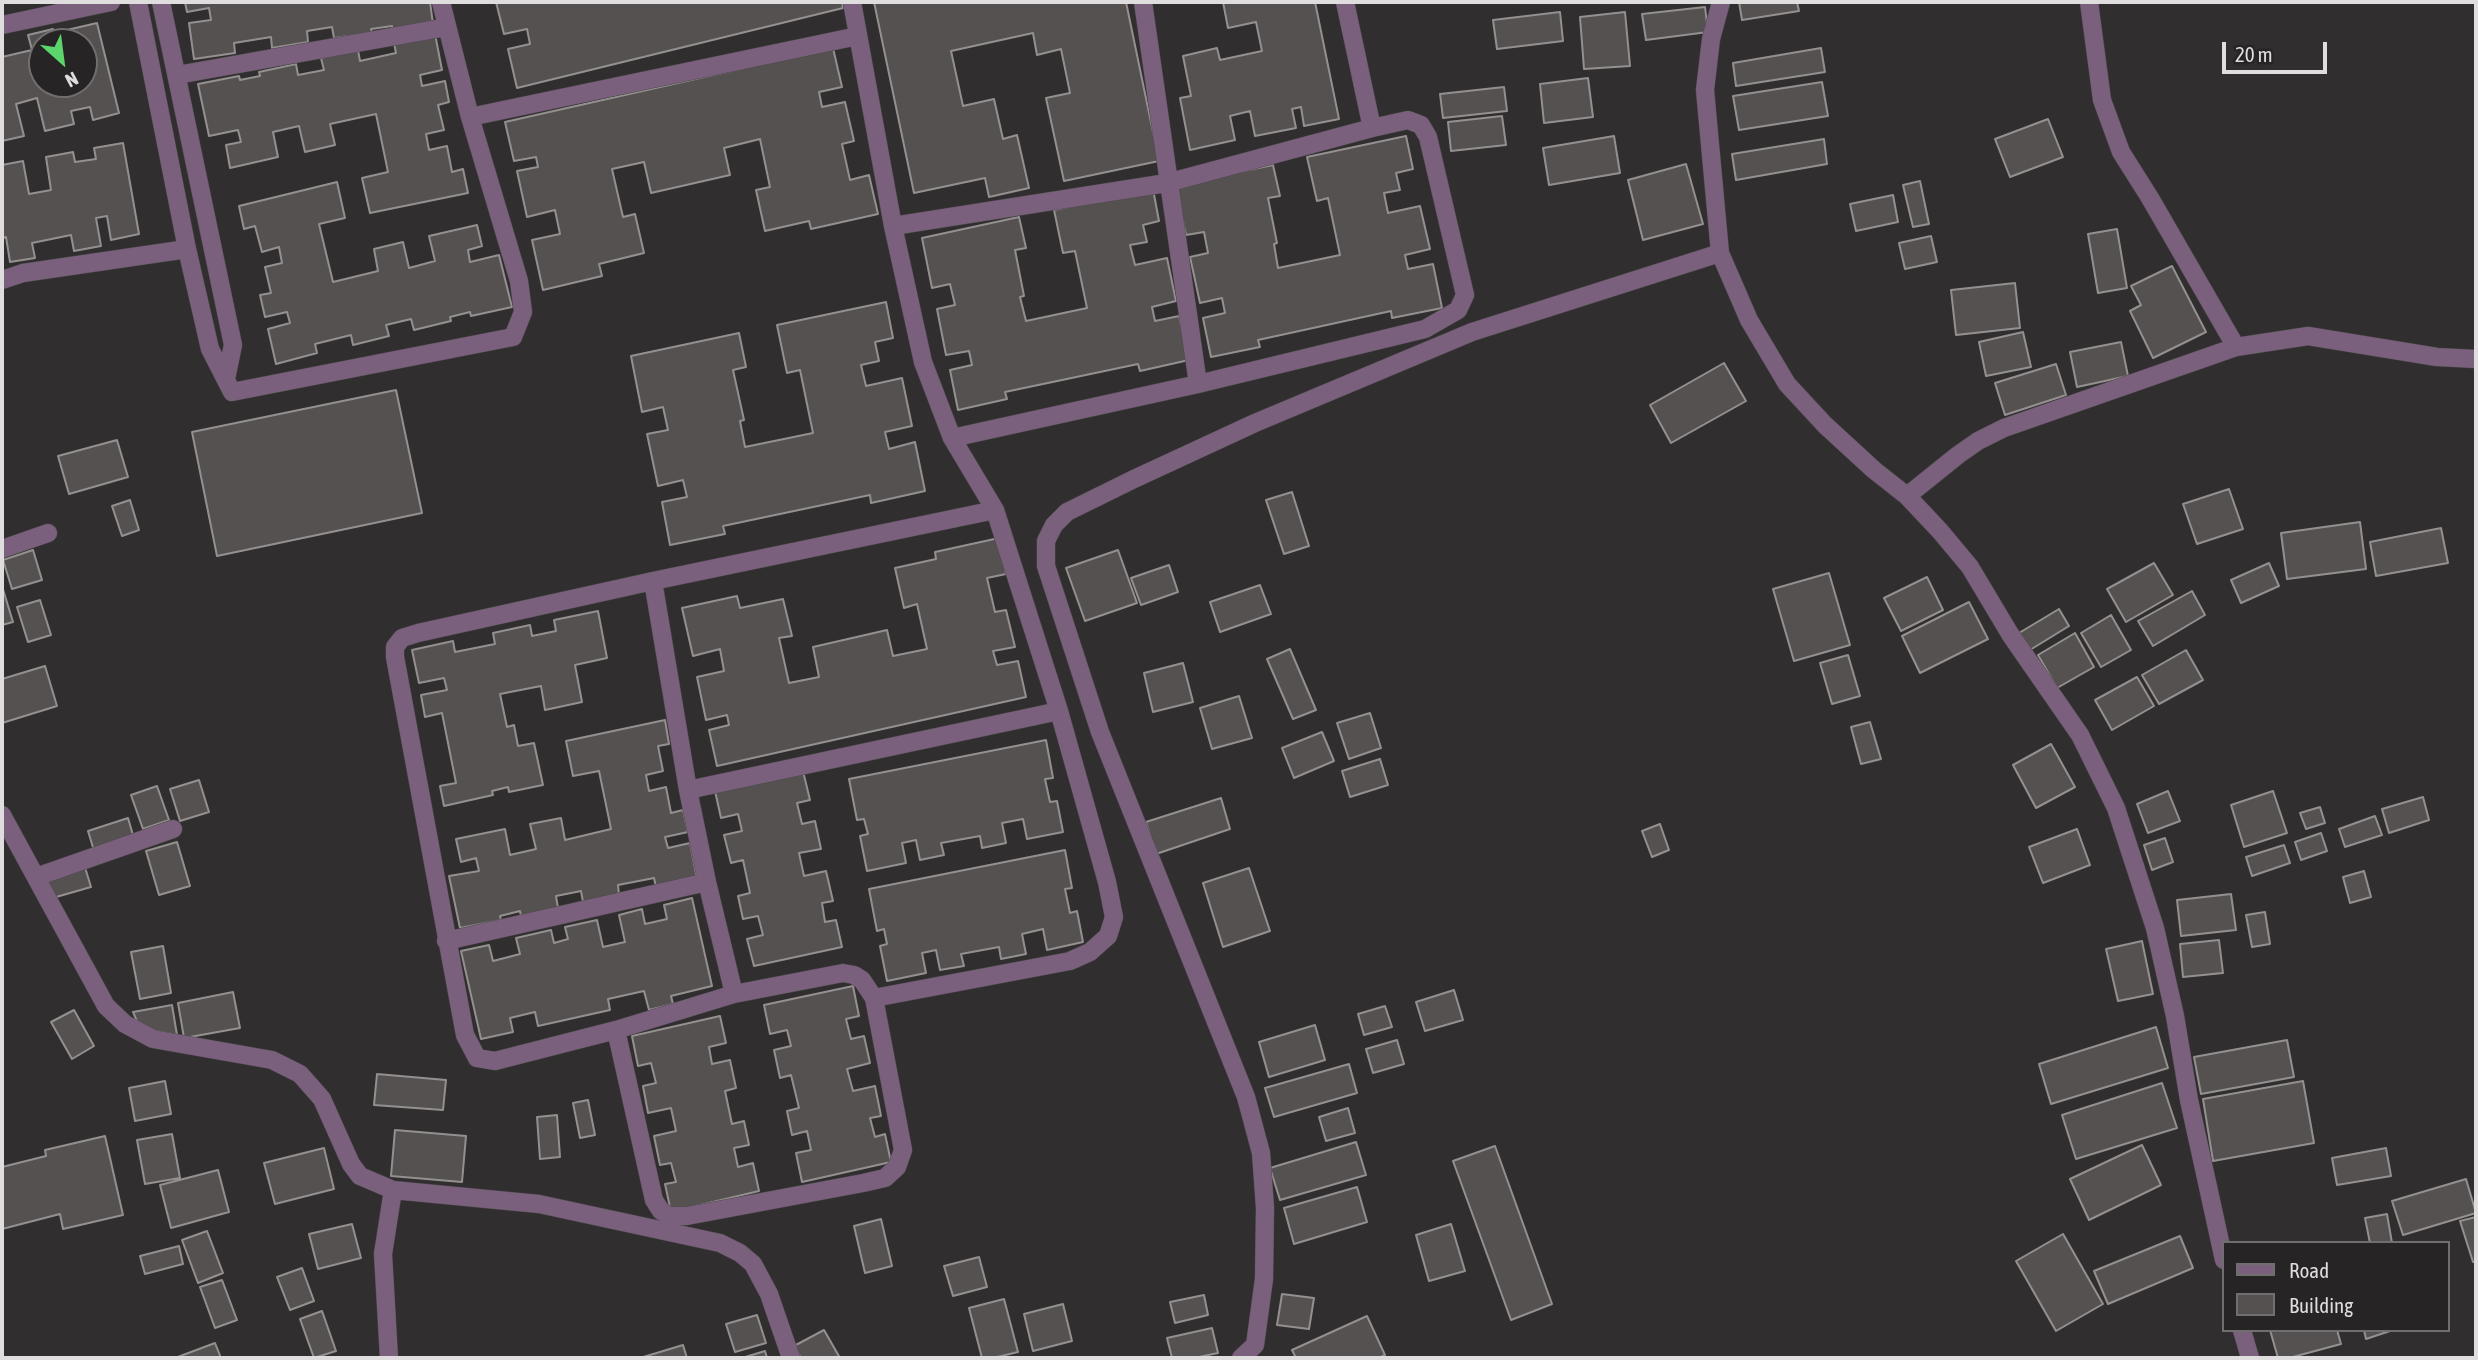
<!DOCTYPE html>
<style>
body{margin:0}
#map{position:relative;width:2478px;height:1360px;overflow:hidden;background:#312e2f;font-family:"Asap Condensed",sans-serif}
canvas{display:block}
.frame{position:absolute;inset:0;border:4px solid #dfdddd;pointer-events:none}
.legend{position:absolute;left:2222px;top:1241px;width:228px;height:91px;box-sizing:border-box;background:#272425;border:2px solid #716e6f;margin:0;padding:9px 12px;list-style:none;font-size:21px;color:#dfdddd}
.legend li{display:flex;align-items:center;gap:14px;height:35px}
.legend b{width:35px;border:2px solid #716e6f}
.north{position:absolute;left:28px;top:28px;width:70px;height:70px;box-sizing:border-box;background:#272425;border:2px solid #716e6f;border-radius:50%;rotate:152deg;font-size:19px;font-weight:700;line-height:28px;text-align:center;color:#dfdddd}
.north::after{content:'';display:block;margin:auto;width:24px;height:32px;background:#5cd56d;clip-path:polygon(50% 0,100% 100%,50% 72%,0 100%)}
.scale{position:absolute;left:2222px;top:42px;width:105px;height:32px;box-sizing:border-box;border:4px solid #dfdddd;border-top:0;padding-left:9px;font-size:21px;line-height:24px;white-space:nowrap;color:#dfdddd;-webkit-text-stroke:5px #272425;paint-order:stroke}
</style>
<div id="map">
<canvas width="2478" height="1360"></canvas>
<div class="frame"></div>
<ul class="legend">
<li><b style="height:9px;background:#7a607d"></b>Road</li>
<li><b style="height:19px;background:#555151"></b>Building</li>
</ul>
<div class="north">N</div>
<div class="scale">20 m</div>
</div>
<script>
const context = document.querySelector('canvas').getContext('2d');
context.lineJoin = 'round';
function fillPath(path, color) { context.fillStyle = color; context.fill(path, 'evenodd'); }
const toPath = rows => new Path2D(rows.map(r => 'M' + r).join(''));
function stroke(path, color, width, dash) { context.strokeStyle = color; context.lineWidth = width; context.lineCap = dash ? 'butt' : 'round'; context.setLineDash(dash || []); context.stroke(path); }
const building = toPath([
 [185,2,430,2,433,24,392,30,392,26,371,29,372,33,334,38,332,27,307,31,308,42,272,48,271,37,234,43,235,53,194,59,189,23,211,20,209,8,187,12,185,2],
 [496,2,842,2,843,8,517,88,508,49,530,44,527,29,504,34,496,2],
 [874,2,1126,2,1159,161,1064,181,1046,98,1070,93,1061,49,1037,55,1033,33,951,51,963,106,994,99,1003,139,1017,135,1029,188,989,197,985,178,914,193,874,2],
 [1223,2,1315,2,1339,119,1304,126,1301,107,1292,109,1296,128,1255,136,1250,111,1230,116,1235,140,1190,150,1180,98,1191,96,1183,56,1217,48,1220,60,1262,51,1256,22,1228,28,1223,2],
 [1739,2,1797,2,1799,11,1742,20,1739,2],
 [1705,7,1708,32,1646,40,1642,14,1705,7],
 [1560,12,1563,41,1497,49,1493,20,1560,12],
 [1625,12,1630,66,1584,69,1580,17,1625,12],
 [97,23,119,113,93,120,90,107,71,111,74,124,45,131,37,98,16,104,24,136,2,141,2,57,32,50,28,35,53,29,56,42,42,42,42,84,84,84,84,42,69,42,67,30,97,23],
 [435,34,442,70,420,75,422,86,445,81,449,102,438,105,444,130,426,134,429,150,447,146,452,172,463,169,468,193,370,213,362,178,388,172,376,114,330,124,335,145,305,152,299,126,273,132,278,157,230,168,226,145,241,142,238,130,209,136,198,84,239,76,240,80,260,76,259,72,296,64,298,75,324,70,321,58,358,50,360,61,396,53,394,43,435,34],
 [833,48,842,87,819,92,822,107,845,102,854,141,842,144,850,180,869,175,878,214,811,229,809,221,765,231,756,190,770,187,760,139,724,148,730,175,651,193,644,162,612,169,623,217,635,214,644,253,599,264,602,276,543,290,532,240,560,234,555,210,527,217,517,171,538,167,536,157,514,161,505,122,833,48],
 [1821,48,1825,72,1736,86,1733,63,1821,48],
 [1588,78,1593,117,1544,123,1540,84,1588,78],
 [1822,82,1828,116,1739,130,1733,96,1822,82],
 [1504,87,1507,111,1443,118,1440,94,1504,87],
 [1502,116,1506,145,1451,151,1448,122,1502,116],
 [2048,119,2063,157,2010,177,1995,139,2048,119],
 [1406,136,1413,169,1396,173,1400,190,1384,193,1388,213,1420,206,1430,249,1405,255,1408,269,1433,264,1442,308,1392,318,1391,311,1258,340,1260,347,1211,357,1203,318,1225,313,1222,298,1200,303,1190,257,1208,253,1204,232,1186,235,1175,185,1273,165,1280,196,1268,198,1277,243,1274,244,1278,268,1340,255,1328,198,1317,201,1307,157,1406,136],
 [1614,136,1620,173,1549,185,1543,148,1614,136],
 [1824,139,1827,164,1736,180,1732,154,1824,139],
 [123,143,139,234,111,240,107,216,96,218,101,246,74,251,71,235,32,243,35,258,10,262,6,237,2,238,2,165,23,161,29,194,51,190,46,157,73,152,75,162,96,159,94,148,123,143],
 [1686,164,1703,224,1643,240,1628,180,1686,164],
 [1920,181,1929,224,1913,227,1903,185,1920,181],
 [337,182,345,218,319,224,333,282,378,271,374,249,403,242,409,268,435,261,429,236,477,225,482,246,468,250,470,262,499,255,512,307,471,316,470,312,450,317,451,321,414,330,411,319,386,325,389,336,353,345,351,335,315,344,317,353,276,364,268,329,290,323,287,312,265,317,260,295,271,293,265,267,282,263,279,247,262,252,255,226,244,229,239,206,337,182],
 [1153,189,1159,221,1143,225,1147,242,1130,245,1135,265,1167,258,1176,301,1152,307,1155,321,1179,316,1189,360,1140,371,1138,364,1005,392,1007,399,958,410,950,370,972,365,969,351,946,355,937,309,955,305,950,284,932,288,922,238,1019,217,1026,248,1015,250,1024,296,1020,297,1026,321,1087,308,1075,251,1063,253,1054,210,1153,189],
 [1893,195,1898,222,1856,231,1850,204,1893,195],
 [2117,229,2127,288,2098,293,2088,234,2117,229],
 [1931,236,1937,262,1905,269,1899,243,1931,236],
 [2172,266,2206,332,2153,358,2130,311,2141,305,2131,286,2172,266],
 [2015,283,2020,328,1956,335,1951,290,2015,283],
 [886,302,893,338,875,342,879,361,861,365,866,386,902,378,912,426,885,432,889,449,915,442,925,491,871,503,870,495,723,526,725,534,670,545,662,502,687,497,683,480,658,486,647,434,668,430,663,407,642,412,631,356,739,333,746,367,733,370,744,420,740,421,745,447,813,433,800,370,787,373,777,325,886,302],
 [2023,332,2031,367,1986,376,1979,342,2023,332],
 [2121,342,2128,376,2077,387,2070,352,2121,342],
 [1724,363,1746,401,1671,443,1650,405,1724,363],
 [2056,364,2066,395,2005,415,1995,383,2056,364],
 [396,390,422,513,217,556,192,432,396,390],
 [117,440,128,477,69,494,58,456,117,440],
 [2229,489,2243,529,2197,544,2183,504,2229,489],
 [1292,492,1309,546,1284,554,1266,500,1292,492],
 [130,500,139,530,122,536,112,506,130,500],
 [2360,522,2366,569,2287,579,2281,533,2360,522],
 [2441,528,2448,563,2376,576,2370,542,2441,528],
 [999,538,1006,574,987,578,995,612,1006,610,1015,647,993,651,997,665,1018,661,1026,697,717,766,709,730,729,725,727,715,706,720,697,677,724,671,720,649,693,656,682,608,737,596,740,608,783,599,792,636,779,638,789,683,819,677,813,647,887,630,893,656,927,649,917,604,904,608,895,568,936,559,935,552,999,538],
 [33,550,42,580,12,589,3,560,33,550],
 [1118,550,1137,603,1085,621,1066,568,1118,550],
 [2154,563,2173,595,2126,622,2107,589,2154,563],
 [2269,563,2279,586,2241,603,2231,580,2269,563],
 [1169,565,1178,592,1141,605,1131,578,1169,565],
 [1829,573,1850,645,1794,661,1773,589,1829,573],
 [1927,577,1943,610,1901,631,1884,598,1927,577],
 [1260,585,1271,614,1220,632,1210,602,1260,585],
 [2,586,13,622,2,625,2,586],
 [2192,591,2205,615,2153,646,2138,621,2192,591],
 [40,600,51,635,28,642,17,607,40,600],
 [1969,602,1988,639,1920,673,1902,636,1969,602],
 [2059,609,2069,626,2030,650,2019,633,2059,609],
 [598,611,607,658,575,665,582,702,545,710,541,686,500,694,507,727,514,725,518,746,534,743,543,785,509,792,508,787,492,791,493,795,444,806,440,786,456,783,442,713,425,717,421,695,447,690,444,678,419,683,412,650,453,641,455,652,495,644,493,633,530,625,532,636,556,631,554,620,598,611],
 [2111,615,2131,650,2101,667,2081,633,2111,615],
 [2075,633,2094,667,2057,688,2038,655,2075,633],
 [1290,649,1316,710,1293,719,1267,659,1290,649],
 [2186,650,2203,680,2159,704,2142,675,2186,650],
 [1848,655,1860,696,1832,704,1820,663,1848,655],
 [1183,663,1193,702,1153,712,1144,673,1183,663],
 [45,666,57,706,2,723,2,679,45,666],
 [2137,677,2154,706,2112,730,2095,700,2137,677],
 [1239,696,1252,738,1212,749,1200,708,1239,696],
 [1370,713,1381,748,1349,759,1337,723,1370,713],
 [665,720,669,744,658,746,663,771,646,775,649,791,666,787,671,813,683,810,688,832,665,837,668,848,690,843,697,879,656,887,654,878,618,885,619,895,583,902,581,891,556,896,558,908,521,916,520,911,500,916,501,920,460,928,449,876,479,871,476,858,461,862,456,839,505,829,510,855,536,849,530,824,561,818,565,840,611,829,599,771,573,776,566,741,665,720],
 [1870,722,1881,759,1861,764,1851,727,1870,722],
 [1322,732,1334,761,1294,778,1282,748,1322,732],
 [1046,740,1053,778,1045,779,1050,802,1057,801,1063,832,1027,839,1023,819,1002,823,1006,843,982,848,980,836,941,843,944,855,920,860,916,840,902,843,906,863,867,871,860,836,868,834,864,819,857,820,849,779,1046,740],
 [2051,744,2075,787,2036,808,2013,765,2051,744],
 [1380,759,1388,785,1350,797,1342,771,1380,759],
 [803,771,810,800,797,803,802,824,815,821,821,849,799,853,804,876,826,871,833,901,822,903,825,922,836,920,842,947,754,966,747,939,763,935,758,916,743,919,738,896,750,893,743,860,731,863,724,835,742,831,738,814,721,818,715,791,803,771],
 [199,780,209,812,180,821,170,789,199,780],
 [157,786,169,820,143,829,131,795,157,786],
 [2168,791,2180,821,2148,833,2137,804,2168,791],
 [2273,791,2287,833,2244,847,2231,805,2273,791],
 [2423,797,2429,820,2389,833,2382,809,2423,797],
 [1221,798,1230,829,1156,854,1146,822,1221,798],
 [2320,807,2325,823,2306,829,2300,813,2320,807],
 [2375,816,2382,835,2345,847,2339,829,2375,816],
 [128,818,135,842,95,854,88,831,128,818],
 [1660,824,1669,850,1652,857,1642,831,1660,824],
 [2077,829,2090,865,2043,883,2029,847,2077,829],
 [2321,833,2327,851,2301,860,2295,842,2321,833],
 [2165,838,2173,862,2152,870,2144,845,2165,838],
 [177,842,190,886,159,895,146,851,177,842],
 [2284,845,2290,863,2252,876,2246,857,2284,845],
 [1065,850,1072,888,1065,889,1070,913,1077,911,1083,942,1047,950,1043,929,1022,934,1026,954,1001,959,999,947,961,954,964,966,940,970,936,950,922,953,926,973,887,981,880,946,887,944,884,929,877,931,869,889,1065,850],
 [84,864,91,887,49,899,42,877,84,864],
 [1249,868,1270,931,1223,947,1203,883,1249,868],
 [2364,871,2371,897,2350,903,2343,877,2364,871],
 [2231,894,2236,930,2181,936,2177,900,2231,894],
 [692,898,712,986,671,996,673,1004,649,1010,644,991,608,999,610,1010,538,1026,535,1012,510,1018,513,1032,481,1039,461,951,489,945,493,961,520,954,516,938,551,930,554,943,568,939,565,927,597,920,603,947,625,942,619,915,642,909,645,924,667,919,664,905,692,898],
 [2265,912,2270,944,2252,947,2246,915,2265,912],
 [2219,940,2223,973,2183,977,2180,944,2219,940],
 [2142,941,2153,994,2118,1001,2106,949,2142,941],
 [163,946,171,993,140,999,131,952,163,946],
 [853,986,859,1016,846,1019,851,1039,864,1036,870,1063,847,1069,853,1091,875,1086,881,1116,870,1118,875,1137,885,1134,891,1162,802,1182,796,1153,811,1150,807,1131,792,1135,787,1111,799,1108,791,1075,780,1078,774,1050,791,1046,787,1030,770,1034,764,1005,853,986],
 [1454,990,1463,1020,1425,1031,1416,1002,1454,990],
 [233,992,240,1028,184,1038,178,1003,233,992],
 [172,1005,177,1035,140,1028,133,1012,172,1005],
 [1385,1006,1392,1027,1364,1035,1358,1014,1385,1006],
 [74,1010,94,1046,72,1059,51,1022,74,1010],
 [720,1016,726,1043,709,1047,712,1064,730,1060,736,1088,725,1091,732,1124,744,1121,749,1145,734,1148,738,1167,753,1163,759,1191,671,1212,665,1184,676,1182,671,1163,660,1165,654,1136,676,1131,671,1108,648,1113,643,1086,656,1083,651,1063,638,1066,632,1036,720,1016],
 [1315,1025,1325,1060,1269,1077,1259,1042,1315,1025],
 [2156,1027,2168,1068,2051,1104,2039,1064,2156,1027],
 [1397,1040,1404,1064,1373,1073,1366,1049,1397,1040],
 [2287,1040,2294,1077,2201,1094,2194,1057,2287,1040],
 [1349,1064,1357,1093,1274,1117,1265,1088,1349,1064],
 [377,1074,446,1080,443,1110,374,1105,377,1074],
 [165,1081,171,1114,135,1121,129,1088,165,1081],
 [2303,1081,2314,1143,2213,1161,2203,1099,2303,1081],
 [2162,1083,2177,1128,2076,1159,2062,1115,2162,1083],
 [588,1100,595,1135,580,1138,573,1103,588,1100],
 [1348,1108,1355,1133,1326,1141,1319,1117,1348,1108],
 [557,1115,560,1157,540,1159,537,1117,557,1115],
 [395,1130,466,1136,462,1182,391,1176,395,1130],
 [172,1134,180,1178,145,1184,137,1140,172,1134],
 [105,1136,123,1215,63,1229,60,1214,2,1229,2,1167,46,1156,45,1150,105,1136],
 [1356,1142,1366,1175,1280,1200,1270,1168,1356,1142],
 [2142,1145,2161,1185,2089,1220,2070,1179,2142,1145],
 [1495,1146,1552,1304,1511,1320,1453,1161,1495,1146],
 [324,1148,334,1189,275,1204,264,1163,324,1148],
 [2386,1148,2391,1176,2337,1185,2332,1158,2386,1148],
 [218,1170,229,1212,171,1228,160,1185,218,1170],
 [2466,1179,2476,1213,2403,1235,2392,1201,2466,1179],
 [1357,1187,1367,1222,1294,1244,1284,1208,1357,1187],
 [2387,1214,2392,1243,2370,1243,2365,1218,2387,1214],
 [2476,1217,2476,1261,2473,1262,2460,1221,2476,1217],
 [881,1219,892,1266,865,1273,854,1226,881,1219],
 [352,1224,361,1258,318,1269,309,1234,352,1224],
 [1451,1224,1465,1271,1429,1281,1416,1235,1451,1224],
 [207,1231,223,1273,198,1283,182,1240,207,1231],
 [2063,1234,2103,1304,2056,1331,2016,1261,2063,1234],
 [2180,1236,2193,1268,2108,1304,2094,1271,2180,1236],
 [179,1246,183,1264,145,1274,140,1256,179,1246],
 [979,1257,987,1287,953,1296,944,1266,979,1257],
 [302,1268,314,1301,290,1310,277,1277,302,1268],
 [222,1280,237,1320,215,1328,200,1287,222,1280],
 [1282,1294,1314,1298,1309,1329,1277,1325,1282,1294],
 [1204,1295,1208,1315,1175,1323,1170,1302,1204,1295],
 [1004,1299,1018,1352,993,1358,982,1358,969,1308,1004,1299],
 [1063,1304,1072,1341,1033,1351,1024,1314,1063,1304],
 [322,1311,336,1351,314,1358,300,1319,322,1311],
 [757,1315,766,1343,735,1352,726,1324,757,1315],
 [1367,1316,1385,1355,1379,1358,1296,1358,1292,1350,1367,1316],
 [1212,1328,1218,1353,1194,1358,1172,1358,1167,1338,1212,1328],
 [824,1330,840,1358,801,1358,794,1346,824,1330],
 [2270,1330,2337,1330,2341,1344,2289,1358,2278,1358,2270,1330],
 [2364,1330,2393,1330,2366,1339,2364,1330],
 [215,1343,221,1358,175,1358,215,1343],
 [683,1345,687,1358,640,1358,683,1345],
 [765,1351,767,1358,742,1358,765,1351]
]);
fillPath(building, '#555151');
stroke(building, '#959090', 2);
const minor = toPath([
 [138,2,187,249,210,349,232,392,513,337,523,312,519,281,470,117,441,2],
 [161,2,233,345,226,379],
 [852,2,893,226,923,362,952,438,995,510,1059,711,1107,882,1114,917,1108,936,1090,952,1070,961,874,998],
 [1143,2,1198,384],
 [1721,2,1711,39,1705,90,1720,253,1749,320,1787,384,1825,425,1874,470,1907,496,1940,531,1970,567,2010,634,2080,735,2116,808,2155,928,2175,1016,2189,1100,2224,1260],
 [2089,2,2102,100,2121,152,2150,198,2236,347],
 [2,25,111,2],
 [177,75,447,27],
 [470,117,858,36],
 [893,226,1167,183,1372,128],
 [2,280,23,273,187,249],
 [952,438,1198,384,1425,329,1458,310,1465,295,1428,137,1421,125,1408,120,1372,128,1345,2],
 [1907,496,1958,455,1978,441,2004,428,2236,347,2308,336,2437,357,2476,359],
 [2,549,48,533],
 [653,581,688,790,707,882,734,994],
 [688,790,1059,711],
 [2,815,106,1006,125,1024,153,1039,272,1060,300,1074,322,1099,351,1164,360,1176,393,1190,539,1204,720,1243,740,1253,753,1264,769,1294,791,1358],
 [36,877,173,829],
 [446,941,707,882],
 [843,973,854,975,862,980,874,998,903,1150,897,1167,885,1178,863,1183,687,1216,670,1216,661,1211,654,1200,616,1030,734,994,843,973],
 [616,1030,495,1061,477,1058,465,1035,395,657,395,647,402,638,418,633,653,581,995,510],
 [2242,1330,2250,1358],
 [389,1358,383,1254,393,1190],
 [1241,1358,1255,1345,1264,1279,1265,1208,1261,1153,1246,1097,1100,732,1046,566,1046,541,1054,525,1067,512,1134,479,1255,423,1472,332,1720,253]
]);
stroke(minor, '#4d4a4b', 19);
stroke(minor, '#7a607d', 18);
</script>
